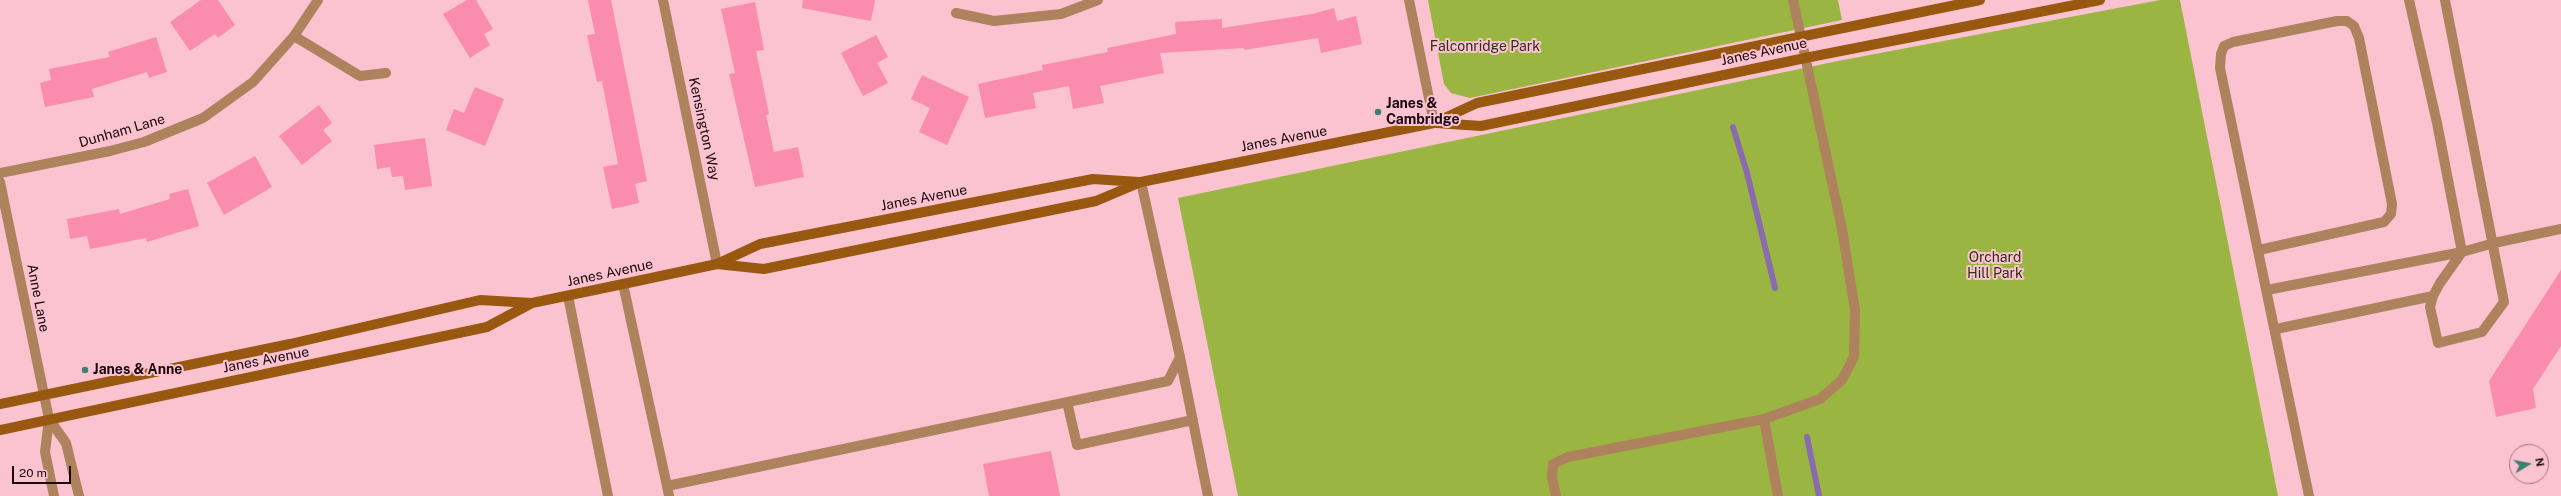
<!DOCTYPE html>
<style>
body{margin:0}
#map{position:relative;width:2561px;height:496px;overflow:hidden;background:#fbc2d0;font-family:"Public Sans",sans-serif}
canvas{display:block}
.north{position:absolute;left:2509px;top:444px;width:40px;height:40px;box-sizing:border-box;background:#fbc2d0;border:1px solid #a17782;border-radius:50%;rotate:80deg;font-size:11px;font-weight:700;line-height:16px;text-align:center;color:#19070c}
.north::after{content:'';display:block;margin:auto;width:14px;height:18px;background:#3b8075;clip-path:polygon(50% 0,100% 100%,50% 72%,0 100%)}
.scale{position:absolute;left:12px;top:466px;width:59px;height:18px;box-sizing:border-box;border:2px solid #19070c;border-top:0;padding-left:5px;font-size:12px;line-height:14px;white-space:nowrap;color:#19070c;-webkit-text-stroke:3px #fbc2d0;paint-order:stroke}
</style>
<div id="map">
<canvas width="2561" height="496"></canvas>
<div class="north">N</div>
<div class="scale">20 m</div>
</div>
<script>
const context = document.querySelector('canvas').getContext('2d');
context.lineJoin = 'round';
function fillPath(path, color) { context.fillStyle = color; context.fill(path, 'evenodd'); }
const toPath = rows => new Path2D(rows.map(r => 'M' + r).join(''));
function stroke(path, color, width, dash) { context.strokeStyle = color; context.lineWidth = width; context.lineCap = dash ? 'butt' : 'round'; context.setLineDash(dash || []); context.stroke(path); }
function write(font, color, halo, rows, align = 'center') {
  context.font = font + ' "Public Sans",sans-serif'; context.lineWidth = 4; context.setLineDash([]); context.textBaseline = 'middle'; context.strokeStyle = halo; context.fillStyle = color; for (const [text, x, y, turn = 0] of rows) {
    context.save(); context.translate(x, y); context.rotate((+turn || 0) * Math.PI / 180); context.textAlign = isNaN(turn) ? turn : align; if (halo) context.strokeText(text, 0, 0); context.fillText(text, 0, 0); context.restore();
  }
}
fillPath(toPath([
 [1428,0,1838,0,1842,20,1470,98,1451,93,1444,84],
 [2160,0,2180,0,2278,496,1238,496,1178,198,1838,61]
]), '#9ab541');
stroke(toPath([
 [1733,127,1747,173,1775,288],
 [1807,437,1819,496]
]), '#8a6bad', 6);
fillPath(toPath([
 [201,0,218,0,235,25,218,38,215,34,190,51,170,22],
 [467,0,476,0,493,29,484,34,490,45,470,58,443,14],
 [588,0,611,0,647,181,635,184,639,203,612,209,603,167,618,164,602,81,597,82,587,35,595,34],
 [803,0,875,0,871,21,802,8],
 [755,2,764,50,756,51,769,114,766,115,774,152,798,147,804,177,755,187,729,74,735,73,721,9],
 [1334,8,1337,21,1356,16,1362,44,1321,53,1318,38,1244,50,1244,48,1160,53,1164,73,1100,86,1104,103,1073,109,1069,86,1033,93,1036,108,985,118,978,84,1043,70,1042,65,1108,52,1107,48,1176,34,1175,22,1222,19,1222,28,1312,14],
 [876,35,888,57,877,63,888,83,863,96,841,53],
 [156,37,167,72,149,78,147,72,92,89,94,97,45,107,40,83,51,80,49,69,110,57,108,52],
 [922,75,969,97,947,145,919,132,930,108,911,99],
 [475,87,504,99,485,146,446,130,454,109,464,113],
 [319,105,332,123,323,130,332,141,302,165,279,136],
 [425,138,432,186,405,190,403,176,392,177,390,167,377,169,374,145],
 [255,156,272,187,224,215,207,183],
 [188,189,199,226,147,242,146,238,90,249,87,236,70,239,67,219,119,209,120,214,170,199,169,194],
 [2561,270,2561,346,2533,389,2536,408,2496,417,2489,381],
 [1051,451,1060,496,989,496,983,464]
]), '#fa8dae');
stroke(toPath([
 [2409,0,2437,123,2462,252,2440,283,2433,296,2430,307,2438,343,2482,332,2504,302,2445,0],
 [2259,250,2384,222,2391,214,2392,204,2359,38,2354,26,2347,21,2337,21,2233,42,2224,46,2221,54,2220,68,2309,496],
 [623,284,667,486,1168,381,1180,357,1141,182],
 [2267,290,2462,252,2494,243,2561,229],
 [568,296,608,496],
 [2276,329,2433,296],
 [1180,357,1208,496],
 [1067,402,1077,445,1193,420],
 [49,419,66,443,79,496],
 [49,419,45,452,54,496],
 [1764,419,1778,496],
 [667,486,669,496],
 [1556,496,1552,477,1553,464,1568,457,1764,419,1820,399,1842,380,1854,357,1855,310,1842,229,1793,0]
]), '#ae825c', 10);
stroke(toPath([
 [663,0,717,264],
 [1409,0,1434,123],
 [956,13,994,21,1061,14,1098,0],
 [294,36,360,76,386,73],
 [0,173,110,151,144,142,203,118,253,82,294,36,318,0],
 [0,182,49,419]
]), '#ae825c', 10);
stroke(toPath([
 [1436,123,1481,126,1805,58,2100,0],
 [717,264,764,269,1096,201,1141,182,1434,123,1477,103,1980,0],
 [0,404,290,344,480,300,532,303,623,284,717,264,760,244,1093,179,1139,182],
 [0,430,487,327,532,303]
]), '#995810', 10);
for (const [x, y, r, color] of [
 [1378,112,4,"#3b8075"],
 [85,370,4,"#3b8075"]
]) { const dot = new Path2D(); dot.arc(x, y, r, 0, 2 * Math.PI); context.fillStyle = color; context.fill(dot); stroke(dot, '#fbc2d0', 1.5); }
write('14px', '#2b311a', '#fbc2d0', [
 ["Falconridge Park",1485,47],
 ["Orchard",1995,258],
 ["Hill Park",1995,274]
]);
write('14px', '#19070c', '#fbc2d0', [
 ["Janes Avenue",1764,52,-12],
 ["Kensington Way",704,129,78],
 ["Dunham Lane",122,131,-16],
 ["Janes Avenue",1284,139,-11],
 ["Janes Avenue",924,198,-11],
 ["Janes Avenue",610,273,-12],
 ["Anne Lane",38,298,79],
 ["Janes Avenue",266,360,-11]
]);
write('bold 14px', '#19070c', '#fbc2d0', [
 ["Janes &",1386,104],
 ["Cambridge",1386,120],
 ["Janes & Anne",93,370]
], 'left');
</script>
